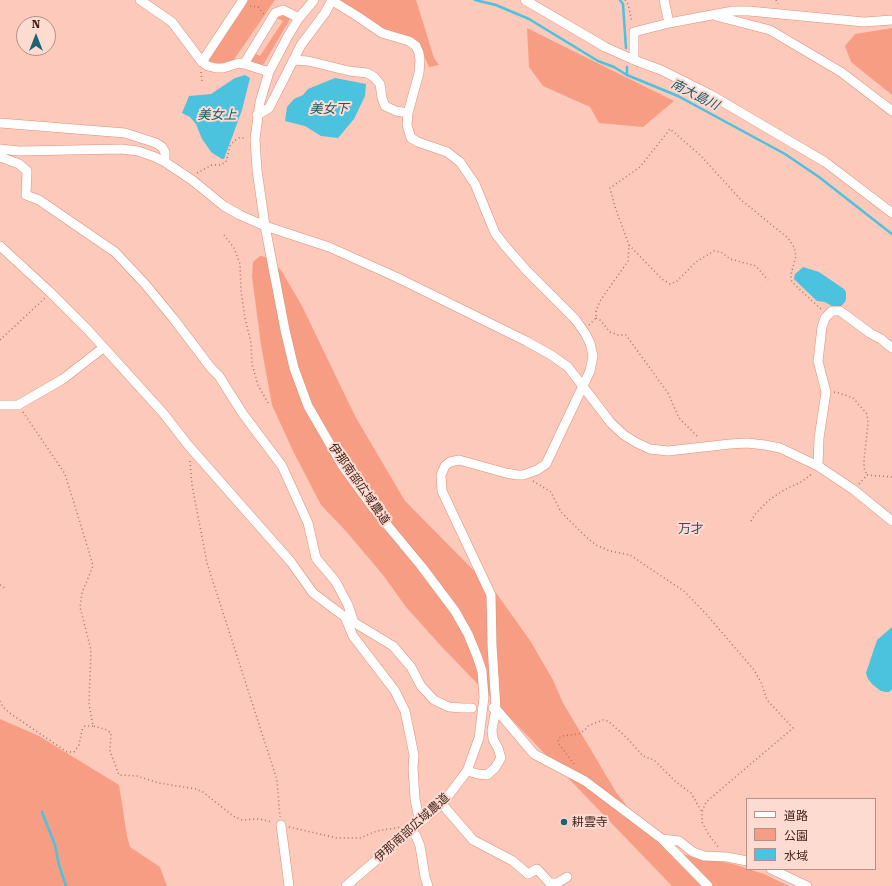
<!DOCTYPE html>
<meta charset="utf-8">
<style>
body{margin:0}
#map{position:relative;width:892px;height:886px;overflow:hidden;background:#fcc9bb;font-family:"Roboto Serif","Noto Sans JP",serif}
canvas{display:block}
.legend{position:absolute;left:746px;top:798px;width:130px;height:72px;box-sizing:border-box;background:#fedbd1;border:1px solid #b39188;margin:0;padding:5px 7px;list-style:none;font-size:12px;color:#42231a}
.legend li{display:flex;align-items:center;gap:8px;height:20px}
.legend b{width:20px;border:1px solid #b39188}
.north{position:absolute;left:16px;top:16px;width:40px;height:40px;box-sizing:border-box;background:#fedbd1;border:1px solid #b39188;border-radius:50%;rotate:0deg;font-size:11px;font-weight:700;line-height:16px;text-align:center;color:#42231a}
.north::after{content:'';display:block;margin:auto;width:14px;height:18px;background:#1d6374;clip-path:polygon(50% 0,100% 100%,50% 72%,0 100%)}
</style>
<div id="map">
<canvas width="892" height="886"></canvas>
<ul class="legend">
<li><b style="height:5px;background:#fff"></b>道路</li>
<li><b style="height:11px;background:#f79d83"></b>公園</li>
<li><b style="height:11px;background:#4bc2de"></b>水域</li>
</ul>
<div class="north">N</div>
</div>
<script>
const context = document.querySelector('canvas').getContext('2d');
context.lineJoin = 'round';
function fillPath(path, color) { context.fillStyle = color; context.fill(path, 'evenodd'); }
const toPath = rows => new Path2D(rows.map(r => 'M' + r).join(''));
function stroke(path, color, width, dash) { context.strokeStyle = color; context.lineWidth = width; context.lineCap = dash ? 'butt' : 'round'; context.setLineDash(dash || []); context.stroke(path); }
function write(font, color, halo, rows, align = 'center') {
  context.font = font + ' "Roboto Serif","Noto Sans JP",serif'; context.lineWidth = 4; context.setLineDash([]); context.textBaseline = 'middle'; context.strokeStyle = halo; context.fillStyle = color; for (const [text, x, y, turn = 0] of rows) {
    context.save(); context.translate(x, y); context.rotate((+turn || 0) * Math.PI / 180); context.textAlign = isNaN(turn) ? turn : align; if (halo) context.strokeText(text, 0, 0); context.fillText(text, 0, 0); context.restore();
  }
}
fillPath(toPath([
 [246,0,275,0,233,61,223,65,214,64,207,61],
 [334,0,416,0,434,58,439,65,429,67,420,47,382,29],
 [284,15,290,18,289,21,263,65,253,62,251,59,254,53,260,56,283,21,277,18],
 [527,28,579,54,674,101,643,127,599,123,590,107,543,86,529,67],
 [892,28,892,95,851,62,845,46,855,34],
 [260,256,267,257,281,270,302,306,355,416,405,501,497,594,531,642,553,680,563,703,616,792,647,832,686,855,733,864,764,874,789,886,672,886,441,646,406,607,383,575,344,529,321,505,293,451,272,405,261,345,252,276,253,262],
 [0,719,39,736,119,785,127,836,130,847,160,867,167,886,0,886]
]), '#f79d83');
fillPath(toPath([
 [245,75,250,78,242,110,224,159,222,159,211,152,207,146,202,139,196,124,190,117,182,113,189,96,211,94,235,78],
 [335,78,366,84,365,96,354,119,338,138,321,136,305,126,285,121,287,107,294,99,303,95,308,89],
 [803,267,819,272,844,289,846,292,846,299,845,302,839,308,835,308,825,302,817,301,796,281,794,279,795,274],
 [892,627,892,689,889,692,886,692,881,691,873,685,868,679,866,673,877,640]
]), '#4bc2de');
stroke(toPath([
 [475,0,496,5,529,19,598,61,614,67,627,75,678,96,785,154,819,177,892,234],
 [620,0,623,4,626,48],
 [627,67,627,74],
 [42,812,55,845,59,865,66,886]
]), '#4bc2de', 2.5);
const minor = toPath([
 [140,0,172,22,202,62,243,0],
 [314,0,299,18,288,36,269,72,260,102,255,139,257,170,265,226,285,330,294,368,308,406,342,465,374,509,422,567,455,611,468,634,477,656,482,671,484,697,479,738,467,771,458,783,442,804,346,886],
 [331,0,357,16,382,33,409,41,416,46,419,53,420,60,419,73,408,113,407,125,411,138,418,142,447,152,460,162,475,184,495,233,505,246,527,271,575,319,585,333,590,343,593,356,590,371,546,464,537,470,523,475,517,475,506,473,459,460,450,462,445,466,441,475,442,491,491,595,492,645,496,709,492,730,493,739,498,748,501,758,495,768,487,775,478,774,467,771],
 [525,0,605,47,634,60,661,70,711,95,825,162,892,213],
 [664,0,669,23],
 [716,16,770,30,841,72,892,111],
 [293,60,308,61,349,71,367,73,374,77,380,84,382,98,385,106,396,111,408,113],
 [634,60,634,32,669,23,733,11,749,11,864,22,892,20],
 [202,62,208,66,216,68,223,68,239,63,244,64,269,72],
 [244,64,275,13,283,10,299,18],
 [257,115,269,108,301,45,325,13,332,0],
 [0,123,125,133,156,143,162,147,165,152,165,162],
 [0,149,19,151,121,149,138,151,155,157,165,162,192,180,224,206,240,215,265,226,329,247,396,277,526,341,551,355,568,367,611,423,624,435,637,443,650,449,668,451,730,444,747,443,765,445,780,448,818,466,854,490,892,521],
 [0,157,19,164,27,171,26,195,39,200,115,252,145,284,173,318,211,368,219,376,243,414,282,466,308,523,316,558,336,582,348,605,354,623],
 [0,246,50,292,88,330,164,414,188,445,291,562,313,593,345,617,393,646,411,667,421,686,434,700,449,707,462,708,472,708],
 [0,405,18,405,63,379,103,348],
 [818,466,819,438,826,392,818,361,822,327,825,318,832,311,840,311,870,333,881,339,892,348],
 [345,617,353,636,395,691,405,711,414,755,413,768,415,799,418,814,421,821],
 [493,708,496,709,534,754,585,781,662,839,708,886],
 [442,804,473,840,513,861,528,874,537,869,550,883,557,883,567,877],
 [281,825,289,886],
 [411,830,416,836,420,846,425,877,428,886],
 [662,839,679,841,693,852,704,856,727,857,747,861],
 [771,869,807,886]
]);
stroke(minor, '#dd8e77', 10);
stroke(toPath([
 [625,0,628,4,632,22],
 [776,0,778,4],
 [250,6,258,7,264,14],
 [201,72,202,81],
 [197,173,212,165,220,165,226,162,230,146,234,141,239,138,246,138],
 [224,235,234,248,240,264,241,291,245,318,251,343,252,364,258,385,268,403],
 [629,245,662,279,670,284,677,281,696,262,714,251,721,252,730,259,756,266,768,280],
 [596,318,600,320,610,332,618,335,626,335,668,393,679,418,699,438],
 [589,325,596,318,596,311,600,301,628,261,629,245,615,207,610,188,640,167,670,129,700,155,741,200,788,238,794,247,796,256,791,274,791,280,796,286,821,309],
 [0,340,45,298],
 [834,392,839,393,853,398,867,414,868,424,864,460,864,468,867,475],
 [23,412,65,474,90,555,93,566,82,593,80,607,91,650,89,704,93,726,105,729,111,733,110,751,119,775,137,776,159,783,196,789,203,792,233,816,242,820,259,819,272,822],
 [190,461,192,485,207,563,277,780,280,817],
 [533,481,551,492,561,512,584,535,596,545,610,551,630,555,685,592,707,615,754,670,761,682,767,700,793,728,706,802,702,812,702,822,709,835,719,848],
 [859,484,867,475,892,477],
 [751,521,756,513,769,500,784,490,801,482,812,474],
 [0,585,5,588],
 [0,701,3,707,11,714,67,752,74,752,79,745,82,730,85,726,93,726],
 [574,764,559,744,558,739,562,736,578,734,585,730,588,726,603,720,608,721,627,738,643,756,654,760,676,782,691,793,702,812],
 [289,827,337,838,360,838,377,831,401,827]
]), '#a0776c', 1.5, [1, 3]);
stroke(minor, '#fff', 9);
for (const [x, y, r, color] of [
 [564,822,4,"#1d6374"]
]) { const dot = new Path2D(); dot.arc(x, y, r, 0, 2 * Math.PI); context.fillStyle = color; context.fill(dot); stroke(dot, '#fedbd1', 1.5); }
write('12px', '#42231a', '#fedbd1', [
 ["伊那南部広域農道",359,484,55],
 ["伊那南部広域農道",412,828,-42]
]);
write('12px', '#42231a', '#fedbd1', [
 ["耕雲寺",572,822]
], 'left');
write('italic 13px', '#185a69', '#fedbd1', [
 ["南大島川",695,95,27],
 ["美女下",329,109],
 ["美女上",217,115]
]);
write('13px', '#205663', '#fedbd1', [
 ["万才",691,529]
]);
</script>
